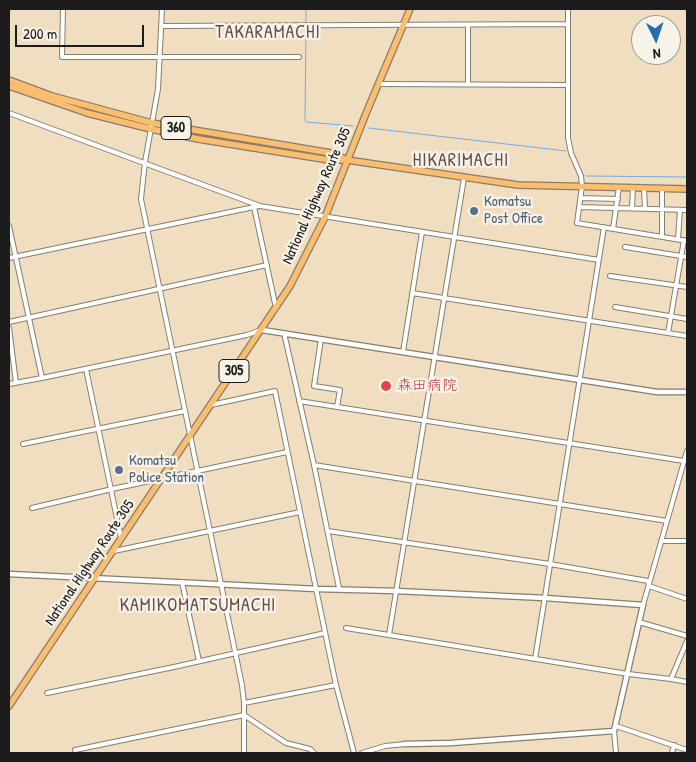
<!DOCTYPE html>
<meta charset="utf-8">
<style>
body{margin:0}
#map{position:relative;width:696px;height:762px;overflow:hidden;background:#f1dec0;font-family:"Patrick Hand",sans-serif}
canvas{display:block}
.frame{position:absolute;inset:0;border:10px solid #1c1c1c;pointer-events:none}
.north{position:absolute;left:631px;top:15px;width:50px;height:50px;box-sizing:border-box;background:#f7f3e8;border:1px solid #9f9d96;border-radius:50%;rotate:176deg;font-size:14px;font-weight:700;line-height:20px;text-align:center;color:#1c1c1c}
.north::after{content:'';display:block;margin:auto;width:18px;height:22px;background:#1f6fb2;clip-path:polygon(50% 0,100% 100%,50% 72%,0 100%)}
.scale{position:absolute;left:15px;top:25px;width:129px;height:22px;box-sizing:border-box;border:2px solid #1c1c1c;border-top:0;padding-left:6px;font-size:15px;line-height:18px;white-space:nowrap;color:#1c1c1c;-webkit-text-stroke:4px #f7f3e8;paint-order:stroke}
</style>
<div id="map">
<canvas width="696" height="762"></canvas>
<div class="frame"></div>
<div class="north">N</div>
<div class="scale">200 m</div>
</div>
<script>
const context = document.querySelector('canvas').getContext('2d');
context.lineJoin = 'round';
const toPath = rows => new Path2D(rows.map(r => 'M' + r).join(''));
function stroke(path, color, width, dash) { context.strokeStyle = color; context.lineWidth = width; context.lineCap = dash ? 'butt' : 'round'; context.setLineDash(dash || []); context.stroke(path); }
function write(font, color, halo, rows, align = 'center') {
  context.font = font + ' "Patrick Hand","Klee One",sans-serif'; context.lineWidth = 4.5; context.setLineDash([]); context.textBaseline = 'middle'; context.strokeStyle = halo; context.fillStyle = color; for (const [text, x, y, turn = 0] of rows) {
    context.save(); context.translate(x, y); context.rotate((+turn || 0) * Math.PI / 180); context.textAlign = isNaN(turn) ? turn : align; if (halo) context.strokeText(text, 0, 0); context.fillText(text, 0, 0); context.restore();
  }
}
stroke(toPath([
 [306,9,306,23],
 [306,28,305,120,306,122,353,126],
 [369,128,566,151],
 [586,176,687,177]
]), '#73ade3', 1);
const minor = toPath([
 [63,9,62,57,299,57],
 [162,9,158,89,145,162,141,199,242,685,244,703,244,753],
 [568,9,568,138,571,153,581,176,582,186,577,223,687,241],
 [161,26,568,24],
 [379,84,568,85],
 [468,84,468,25],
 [9,113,260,206,599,260],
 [644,188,645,209],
 [662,188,662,237],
 [581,198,618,199],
 [254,207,276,308],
 [579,207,687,210],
 [632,208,633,187],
 [9,226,42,378],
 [613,229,619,187],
 [678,239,680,210],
 [625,247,687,257],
 [9,258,259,206],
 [610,276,687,287],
 [412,293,687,336],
 [615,307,687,319],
 [9,322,267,265],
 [9,328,16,383],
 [284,333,314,465,339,588],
 [668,333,684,240],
 [321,339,314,386,340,390,337,407],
 [403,352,422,232],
 [86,369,121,538],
 [9,384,42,378,247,335,261,330],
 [299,401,684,461],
 [211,405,275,391,336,685,354,753],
 [23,444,185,411],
 [314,465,667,521],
 [32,508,112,489,287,452],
 [328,531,550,564,648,581,649,586,687,599],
 [661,541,687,541],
 [114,551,300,512],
 [182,582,199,661],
 [643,605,687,451],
 [639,622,687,636],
 [346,628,628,674,671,679,687,641],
 [389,635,464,178],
 [535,659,604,227],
 [671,679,687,682],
 [47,693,174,667,325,633],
 [244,703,336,685],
 [616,726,687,750],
 [614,731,616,753],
 [75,750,244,715,286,743,310,749,314,753],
 [362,753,385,746,405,744],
 [672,753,674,745]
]);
const tertiary = toPath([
 [262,330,657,392,687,392],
 [9,574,317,589,396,591,545,598,643,605,614,731,451,743,405,744]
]);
const trunk = toPath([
 [9,80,52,96,152,123,331,153,343,158],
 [9,86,87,113,151,129,198,139,329,160,347,160,518,185,687,189],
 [9,706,290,286,325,217,367,111,410,9]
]);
stroke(minor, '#867d6e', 6);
stroke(tertiary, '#867d6e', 7);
stroke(trunk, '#867d6e', 8);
stroke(minor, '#fff', 4);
stroke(tertiary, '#fff', 4.5);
stroke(trunk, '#fabe6e', 5.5);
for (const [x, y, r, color] of [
 [474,211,5,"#5c6f8a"],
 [386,386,6,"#e0444e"],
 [119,470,5,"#5c6f8a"]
]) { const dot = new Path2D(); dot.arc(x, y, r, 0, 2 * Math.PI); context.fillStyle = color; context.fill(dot); stroke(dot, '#f7f3e8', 2); }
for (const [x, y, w] of [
 [176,128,30],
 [234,371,30]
]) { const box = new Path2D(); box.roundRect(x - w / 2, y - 11.5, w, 23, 4); context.fillStyle = '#f7f3e8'; context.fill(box); stroke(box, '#1c1c1c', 1); }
write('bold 14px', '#1c1c1c', null, [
 ["360",176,128],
 ["305",234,371]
]);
write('15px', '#1c1c1c', '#f7f3e8', [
 ["National Highway Route 305",317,196,-66],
 ["National Highway Route 305",90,563,-56]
]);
write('15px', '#4e5e75', '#f7f3e8', [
 ["Komatsu",484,202],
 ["Post Office",484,219],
 ["Komatsu",129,461],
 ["Police Station",129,478]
], 'left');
write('15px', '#be3a42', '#f7f3e8', [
 ["森田病院",397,386]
], 'left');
context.letterSpacing = '1px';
write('18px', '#644e4d', '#f7f3e8', [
 ["TAKARAMACHI",268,33],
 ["HIKARIMACHI",461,161],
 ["KAMIKOMATSUMACHI",198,606]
]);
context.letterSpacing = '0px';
</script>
